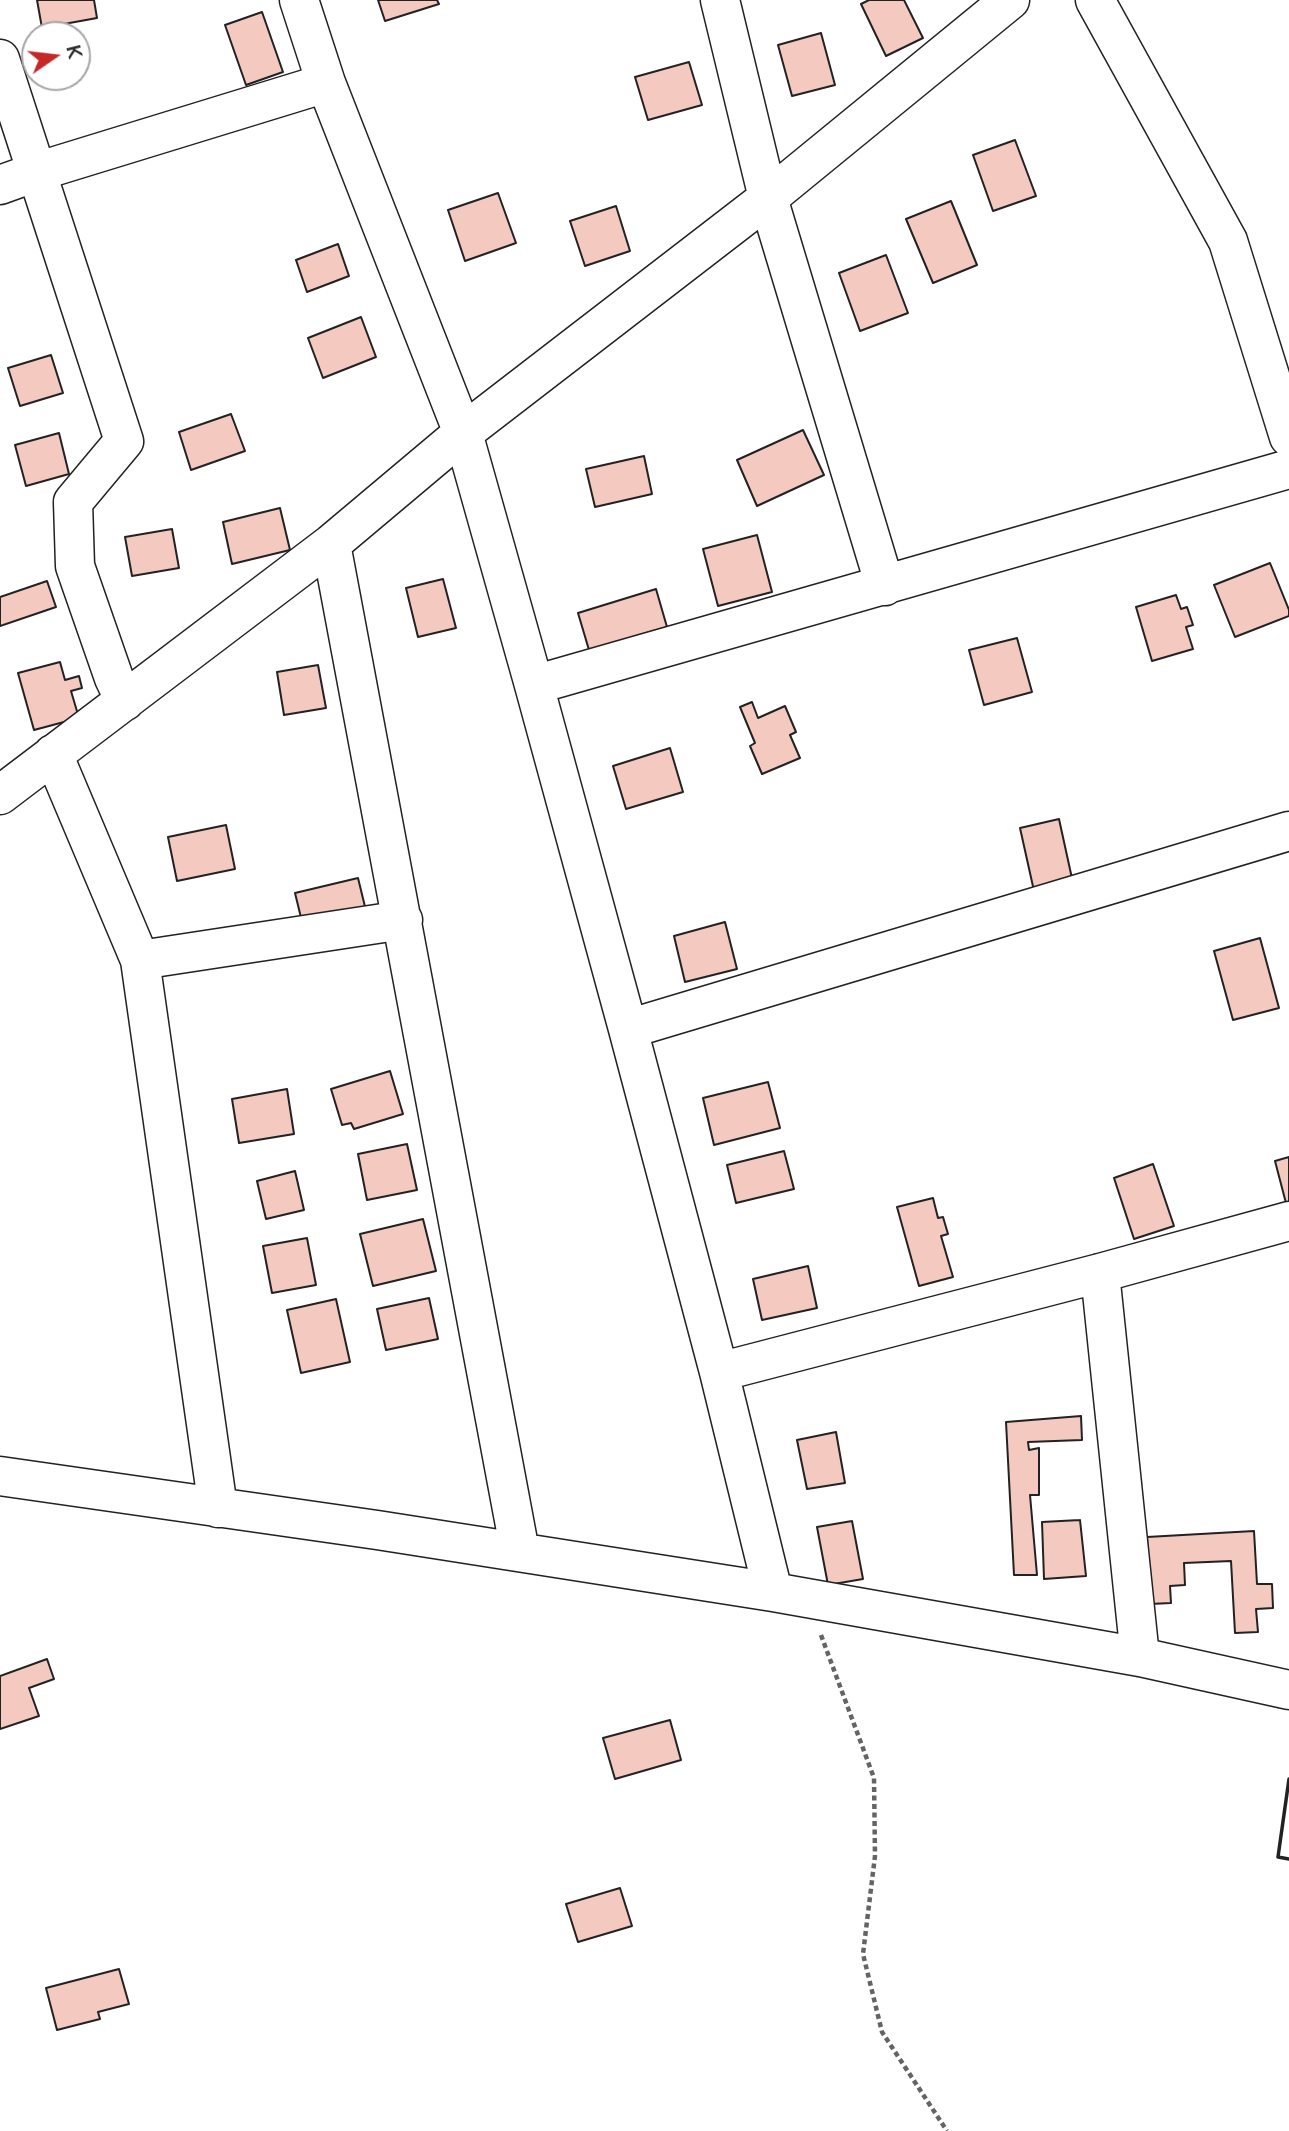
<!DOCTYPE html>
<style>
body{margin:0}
#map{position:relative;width:1289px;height:2131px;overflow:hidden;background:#fff;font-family:Mulish,sans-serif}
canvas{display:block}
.north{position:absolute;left:21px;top:21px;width:70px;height:70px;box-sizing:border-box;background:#fff;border:2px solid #a7a7a7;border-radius:50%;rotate:76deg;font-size:19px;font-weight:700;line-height:28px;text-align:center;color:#222}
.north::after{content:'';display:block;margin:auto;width:24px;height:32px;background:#c62828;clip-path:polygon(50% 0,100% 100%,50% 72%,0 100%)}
</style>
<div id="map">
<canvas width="1289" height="2131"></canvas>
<div class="north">K</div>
</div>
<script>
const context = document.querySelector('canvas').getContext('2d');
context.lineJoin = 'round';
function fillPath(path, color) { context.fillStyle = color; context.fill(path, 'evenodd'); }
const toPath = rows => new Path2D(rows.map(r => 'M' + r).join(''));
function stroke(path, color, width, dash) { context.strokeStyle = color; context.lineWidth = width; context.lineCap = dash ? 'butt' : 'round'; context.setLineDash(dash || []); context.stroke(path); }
const building = toPath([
 [37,0,94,0,97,18,42,28,37,0],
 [378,0,437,0,439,4,385,21,378,0],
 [869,0,904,0,923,38,886,56,861,4,869,0],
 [262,12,283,72,246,85,225,25,262,12],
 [821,33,835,85,792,96,778,45,821,33],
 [689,62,702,105,648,120,635,77,689,62],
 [1015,140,1036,196,993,211,973,155,1015,140],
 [498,193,516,243,465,261,448,210,498,193],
 [951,201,977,265,933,283,906,219,951,201],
 [616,206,630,251,585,266,570,221,616,206],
 [338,244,349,276,307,292,296,260,338,244],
 [886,255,908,313,860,331,839,273,886,255],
 [361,317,376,357,323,378,308,338,361,317],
 [51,355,63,393,20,406,8,368,51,355],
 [231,414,245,451,191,470,179,432,231,414],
 [803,430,824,475,757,506,737,460,803,430],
 [59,433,69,474,26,486,15,445,59,433],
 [644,456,652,494,595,507,586,469,644,456],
 [280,508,290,550,232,564,223,522,280,508],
 [172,529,179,568,132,576,125,537,172,529],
 [757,535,772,592,718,606,703,549,757,535],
 [1270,563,1289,610,1289,616,1235,637,1214,585,1270,563],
 [443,579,456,628,418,637,406,588,443,579],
 [47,581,56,607,0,626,0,597,47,581],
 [656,589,667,627,589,650,578,613,656,589],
 [1176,595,1181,609,1187,607,1193,625,1186,627,1193,649,1152,661,1136,607,1176,595],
 [1017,638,1032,692,984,705,969,650,1017,638],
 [60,662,65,680,79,676,82,688,71,691,79,718,34,730,18,673,60,662],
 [318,665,326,708,284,715,277,672,318,665],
 [752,702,758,718,785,706,796,732,790,735,800,758,762,774,750,746,755,743,740,707,752,702],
 [670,748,683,792,626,809,613,766,670,748],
 [1059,819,1073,883,1034,891,1020,828,1059,819],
 [226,825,235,869,177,881,168,837,226,825],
 [358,878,368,919,305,934,295,893,358,878],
 [725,922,737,969,685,982,674,936,725,922],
 [1260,938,1279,1008,1233,1020,1214,951,1260,938],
 [390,1071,403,1114,354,1129,351,1123,342,1125,331,1089,390,1071],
 [768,1082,780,1128,714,1145,703,1098,768,1082],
 [287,1089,294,1134,239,1143,232,1099,287,1089],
 [407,1144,417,1190,367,1200,358,1154,407,1144],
 [784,1151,794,1189,736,1203,727,1165,784,1151],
 [1289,1157,1289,1207,1287,1207,1275,1161,1289,1157],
 [1153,1164,1174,1226,1134,1239,1114,1178,1153,1164],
 [295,1171,304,1210,266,1219,257,1181,295,1171],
 [933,1198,938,1218,943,1217,948,1234,941,1236,953,1277,919,1286,897,1207,933,1198],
 [423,1219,436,1271,373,1286,360,1234,423,1219],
 [307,1238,316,1285,272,1293,263,1246,307,1238],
 [808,1266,817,1308,762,1320,753,1279,808,1266],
 [429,1298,438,1339,386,1350,377,1309,429,1298],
 [336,1299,350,1362,301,1373,287,1310,336,1299],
 [1081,1416,1082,1440,1028,1442,1029,1450,1039,1448,1039,1495,1030,1495,1037,1575,1014,1575,1006,1422,1081,1416],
 [836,1432,845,1483,807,1489,797,1440,836,1432],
 [1080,1520,1086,1576,1044,1579,1042,1522,1080,1520],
 [852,1521,863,1579,828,1585,817,1527,852,1521],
 [1254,1531,1257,1584,1272,1584,1273,1608,1256,1609,1258,1632,1235,1633,1231,1561,1184,1563,1185,1585,1170,1586,1171,1603,1150,1604,1147,1537,1254,1531],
 [47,1659,54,1679,29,1688,39,1716,0,1729,0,1676,47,1659],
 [670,1720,681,1760,615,1779,603,1738,670,1720],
 [620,1888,632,1926,578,1942,566,1904,620,1888],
 [119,1969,129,2004,98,2012,100,2019,57,2030,46,1988,119,1969]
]);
fillPath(building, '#f3c9c0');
stroke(building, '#222', 2);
const minor = toPath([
 [299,0,326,83,463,433,534,685,628,1029,719,1372,773,1592],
 [720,0,768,198,885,586],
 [1095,0,1228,241,1289,437],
 [0,59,124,441,73,502,75,566,114,678,125,701],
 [0,185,36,172,326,83],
 [331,544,520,1552],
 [534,685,1289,469],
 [53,754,140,960,218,1508],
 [0,795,331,544,463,433,768,198,1010,0],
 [140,960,403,920],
 [628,1029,1289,831],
 [1100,1273,1140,1657],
 [719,1372,1100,1273,1289,1221],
 [0,1476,377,1530,773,1592,1140,1657,1289,1690]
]);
stroke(minor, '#222', 41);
stroke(toPath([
 [821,1635,874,1778,875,1856,863,1954,882,2032,947,2131]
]), '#646464', 4.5, [5, 3.5]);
stroke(minor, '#fff', 38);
stroke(toPath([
 [1289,1779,1278,1857,1289,1859]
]), '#222', 3.5);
</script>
